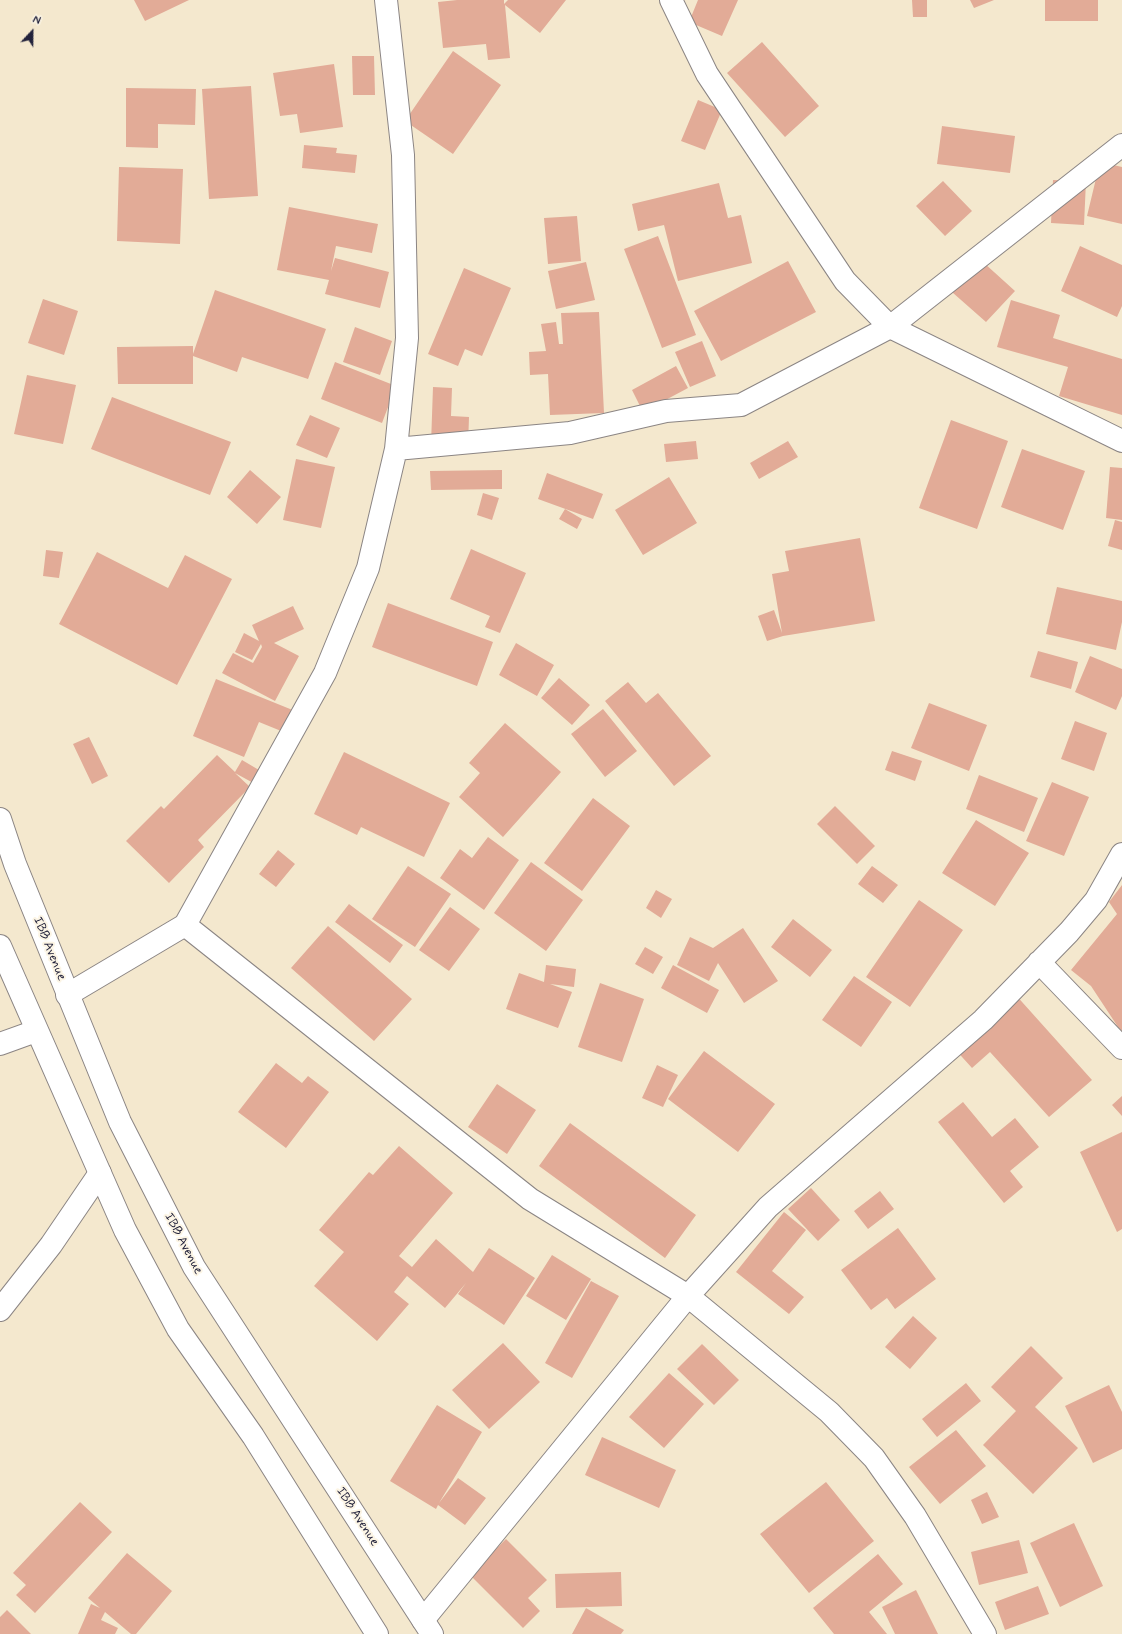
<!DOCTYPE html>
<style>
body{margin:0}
#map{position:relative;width:1122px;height:1634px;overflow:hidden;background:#f4e8ce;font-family:Mynerve,sans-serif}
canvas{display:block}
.north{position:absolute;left:12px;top:12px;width:40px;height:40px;-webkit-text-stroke:3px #fcf5e5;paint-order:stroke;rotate:22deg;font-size:11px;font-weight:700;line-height:16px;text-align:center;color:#22223b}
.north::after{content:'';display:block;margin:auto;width:14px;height:18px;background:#22223b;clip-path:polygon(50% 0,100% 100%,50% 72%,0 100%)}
</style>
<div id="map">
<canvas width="1122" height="1634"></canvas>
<div class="north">N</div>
</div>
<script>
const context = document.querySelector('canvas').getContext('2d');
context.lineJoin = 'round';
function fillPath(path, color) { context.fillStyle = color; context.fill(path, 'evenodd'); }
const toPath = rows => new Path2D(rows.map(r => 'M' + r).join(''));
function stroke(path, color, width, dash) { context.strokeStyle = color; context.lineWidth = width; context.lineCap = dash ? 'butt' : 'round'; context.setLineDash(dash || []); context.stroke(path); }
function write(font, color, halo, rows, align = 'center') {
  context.font = font + ' Mynerve,sans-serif'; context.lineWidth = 4; context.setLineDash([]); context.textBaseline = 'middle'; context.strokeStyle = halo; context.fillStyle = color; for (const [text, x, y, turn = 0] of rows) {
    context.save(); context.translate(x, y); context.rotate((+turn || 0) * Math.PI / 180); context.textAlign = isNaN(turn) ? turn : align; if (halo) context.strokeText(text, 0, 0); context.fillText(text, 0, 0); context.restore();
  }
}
fillPath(toPath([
 [134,0,189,0,145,21],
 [457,0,504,0,504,4,508,0,566,0,540,33,505,5,510,58,488,60,486,44,443,48,438,2],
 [698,0,738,0,722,36,689,22],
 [912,0,927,0,927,17,913,17],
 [970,0,994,0,974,8],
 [1045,0,1098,0,1098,21,1045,21],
 [762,42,819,106,785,137,727,73],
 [453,51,501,85,453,154,405,121],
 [352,56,374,56,375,95,353,95],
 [334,64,343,127,300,133,297,114,280,116,273,73],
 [251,86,258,196,209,199,202,89],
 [126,88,196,89,195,125,158,124,158,148,126,147],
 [698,100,722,110,705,150,681,141],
 [942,126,1015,136,1010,173,937,164],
 [304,145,337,148,336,153,357,155,355,173,302,168],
 [1100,162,1122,167,1122,224,1087,216],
 [119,167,183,169,180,244,117,241],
 [1053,180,1086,181,1084,225,1051,223],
 [943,181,972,211,945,236,916,206],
 [719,183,728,218,741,215,752,263,678,281,664,225,638,231,632,204],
 [289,207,378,224,372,253,336,246,331,271,335,258,389,272,380,308,325,294,329,280,277,270],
 [577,216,581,261,548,264,544,218],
 [658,236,696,335,662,348,624,249],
 [1080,246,1122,265,1122,306,1117,317,1061,291],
 [973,253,1015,291,986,322,944,285],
 [788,261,816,312,721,361,694,311],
 [586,262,595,300,556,309,548,271],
 [464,268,511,288,482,356,465,349,458,366,428,354],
 [215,290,326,329,308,379,242,357,237,372,193,356,193,384,118,384,117,347,193,346,193,354],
 [43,299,78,311,64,355,28,343],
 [1011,300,1060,315,1053,338,1122,359,1122,415,1059,396,1068,367,997,347],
 [599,312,604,413,550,415,548,374,530,375,529,352,546,351,541,324,556,322,559,344,563,344,561,313],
 [355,327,392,341,380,375,343,362],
 [702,341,716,376,690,387,675,352],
 [335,362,396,386,382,423,321,399],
 [676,366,688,388,643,412,632,390],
 [27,375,76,385,63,444,14,434],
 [433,387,452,388,451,416,469,417,468,446,431,444],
 [112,397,231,442,210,495,91,449],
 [310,415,340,428,327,458,296,445],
 [951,420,1008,441,977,529,919,508],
 [696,441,698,459,666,462,664,444],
 [788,441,798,457,759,479,750,463],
 [1022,449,1085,471,1063,530,1001,507],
 [296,459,335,467,321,528,283,520],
 [1110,467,1122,468,1122,520,1106,518],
 [250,470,281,497,257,524,227,497],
 [502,470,502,489,431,490,430,471],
 [547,473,603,494,593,519,538,499],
 [669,477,697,523,643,555,615,510],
 [483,493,499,498,492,520,477,515],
 [565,509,582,519,577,529,559,519],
 [1115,520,1122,522,1122,550,1108,546],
 [860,538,875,621,783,636,767,641,758,616,774,610,782,633,772,574,789,571,785,551],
 [471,549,526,573,500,633,485,627,490,616,450,599],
 [46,550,63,552,59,578,43,576],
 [97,552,168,588,185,555,232,579,177,685,59,624],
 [1057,587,1122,601,1122,622,1116,650,1046,634],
 [388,603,493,642,477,686,372,647],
 [293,606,304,629,274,643,299,656,275,701,222,673,233,653,253,663,262,647,261,644,252,660,235,652,244,633,259,641,252,625],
 [516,643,554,665,537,696,499,675],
 [1038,651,1078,662,1071,689,1030,677],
 [1090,656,1122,669,1122,696,1116,710,1075,692],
 [559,678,590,705,572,725,541,698],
 [216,679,295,711,286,733,259,722,244,757,193,736],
 [628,682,646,703,658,693,711,756,674,786,605,701],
 [929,703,987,725,969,771,911,748],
 [603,709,637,751,605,777,571,734],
 [1075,721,1107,733,1094,771,1061,759],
 [505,723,561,772,503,837,459,797,480,773,469,763],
 [89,737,108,776,92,784,73,744],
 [892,751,922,761,915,781,885,770],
 [344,752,450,803,424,857,361,827,357,835,314,814],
 [217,755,235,772,242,760,264,773,257,785,235,773,250,787,198,840,204,847,169,883,126,841,161,806,164,809],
 [979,775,1038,798,1024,832,966,809],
 [1052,782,1089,797,1064,856,1026,841],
 [593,798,630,826,582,891,544,863],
 [835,806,875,846,857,864,817,824],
 [976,820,1029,853,995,906,942,873],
 [488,837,519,860,484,910,440,878,460,849,472,858],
 [278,850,295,864,276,887,259,874],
 [531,862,583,900,546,951,494,913],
 [408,866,451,894,415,947,372,919],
 [872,866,898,885,883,903,858,884],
 [1122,885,1122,1031,1118,1027,1091,986,1071,970,1117,914,1109,902],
 [656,890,672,899,661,918,646,908],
 [919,900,963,930,910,1007,866,977],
 [349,904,403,945,390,963,335,922],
 [450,907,480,929,449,971,419,950],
 [793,919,832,950,810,977,771,947],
 [328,926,412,999,374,1041,291,968],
 [743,928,778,981,744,1003,718,963,709,981,677,965,690,937,713,948],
 [645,947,663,957,653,974,635,964],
 [546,965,576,969,574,987,550,984,572,992,558,1028,506,1009,519,973,544,982],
 [673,965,719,990,707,1013,661,988],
 [854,976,892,1002,861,1047,822,1020],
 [600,983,644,999,622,1062,578,1047],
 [1014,993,1092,1080,1049,1117,990,1052,972,1068,953,1047],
 [704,1051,775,1104,738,1152,668,1099],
 [276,1063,302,1083,308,1076,329,1092,286,1148,238,1112],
 [657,1065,678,1075,663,1107,642,1098],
 [497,1084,536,1110,507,1154,468,1127],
 [1122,1096,1122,1116,1112,1105],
 [963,1102,992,1137,1015,1118,1039,1147,1010,1171,1023,1187,1004,1203,938,1122],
 [570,1123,696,1215,665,1258,539,1166],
 [1122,1132,1122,1229,1117,1232,1080,1152],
 [399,1146,453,1193,399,1256,412,1267,436,1239,473,1272,489,1248,535,1278,504,1325,458,1294,466,1283,445,1308,407,1276,394,1292,409,1304,377,1341,314,1286,344,1252,319,1230,369,1172,373,1175],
 [811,1188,840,1220,818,1241,788,1209],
 [880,1191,894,1209,868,1229,854,1211],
 [784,1212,806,1230,772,1271,804,1297,789,1314,736,1272],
 [898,1228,936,1279,895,1309,887,1298,871,1310,841,1270],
 [552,1255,591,1279,566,1320,526,1296],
 [591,1281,619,1296,572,1378,545,1363],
 [913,1316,937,1338,910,1369,885,1347],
 [503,1343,540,1382,489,1429,452,1390],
 [702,1344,739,1380,714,1405,677,1369],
 [1031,1346,1063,1378,1035,1407,1078,1448,1033,1494,983,1445,1016,1411,991,1387],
 [669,1373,704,1404,664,1448,629,1417],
 [966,1383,981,1401,937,1437,922,1419],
 [1109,1385,1122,1412,1122,1449,1093,1463,1065,1406],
 [437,1405,482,1432,439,1503,458,1478,486,1498,465,1525,438,1505,436,1509,390,1481],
 [956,1430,986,1466,940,1504,909,1467],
 [602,1437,676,1470,659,1508,585,1475],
 [826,1482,874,1541,809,1593,760,1534],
 [987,1492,999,1517,982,1524,971,1500],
 [80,1502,112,1532,35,1613,16,1595,26,1585,13,1573],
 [1074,1523,1103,1586,1060,1607,1030,1543],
 [506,1539,547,1580,528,1598,540,1611,523,1628,470,1575],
 [1019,1540,1028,1573,979,1585,971,1552],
 [127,1553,172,1591,136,1634,131,1634,105,1612,101,1620,118,1628,115,1634,78,1634,91,1604,100,1608,88,1598],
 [878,1554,903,1584,869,1612,887,1634,834,1634,813,1608],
 [621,1572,622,1606,556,1608,555,1574],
 [1038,1586,1049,1614,1005,1630,995,1602],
 [916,1590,938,1634,895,1634,882,1607],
 [586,1608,624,1630,621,1634,572,1634],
 [7,1610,31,1634,0,1634,0,1617]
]), '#e2ab97');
const minor = toPath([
 [671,0,707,74,845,281,890,327,1122,441],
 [396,449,570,433,666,411,741,405,890,327,1122,145],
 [185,925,530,1199,688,1296,829,1412,874,1458,915,1516,985,1634],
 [1039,962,1122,1048],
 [67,995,185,925,325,673,368,568,396,449,407,338,403,155,386,0],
 [0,1044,36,1031],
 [0,1310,51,1245,100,1173],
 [423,1620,688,1296,768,1207,983,1020,1069,932,1096,900,1122,854]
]);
const major = toPath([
 [0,819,15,864,120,1122,194,1267,432,1634],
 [0,946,125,1230,178,1329,253,1436,377,1634]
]);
stroke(minor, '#8b8584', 24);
stroke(major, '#8b8584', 24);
stroke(minor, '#fff', 22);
stroke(major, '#fff', 22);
write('13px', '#22223b', '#fcf5e5', [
 ["IBB Avenue",49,949,68],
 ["IBB Avenue",183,1244,62],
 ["IBB Avenue",357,1517,57]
]);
</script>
